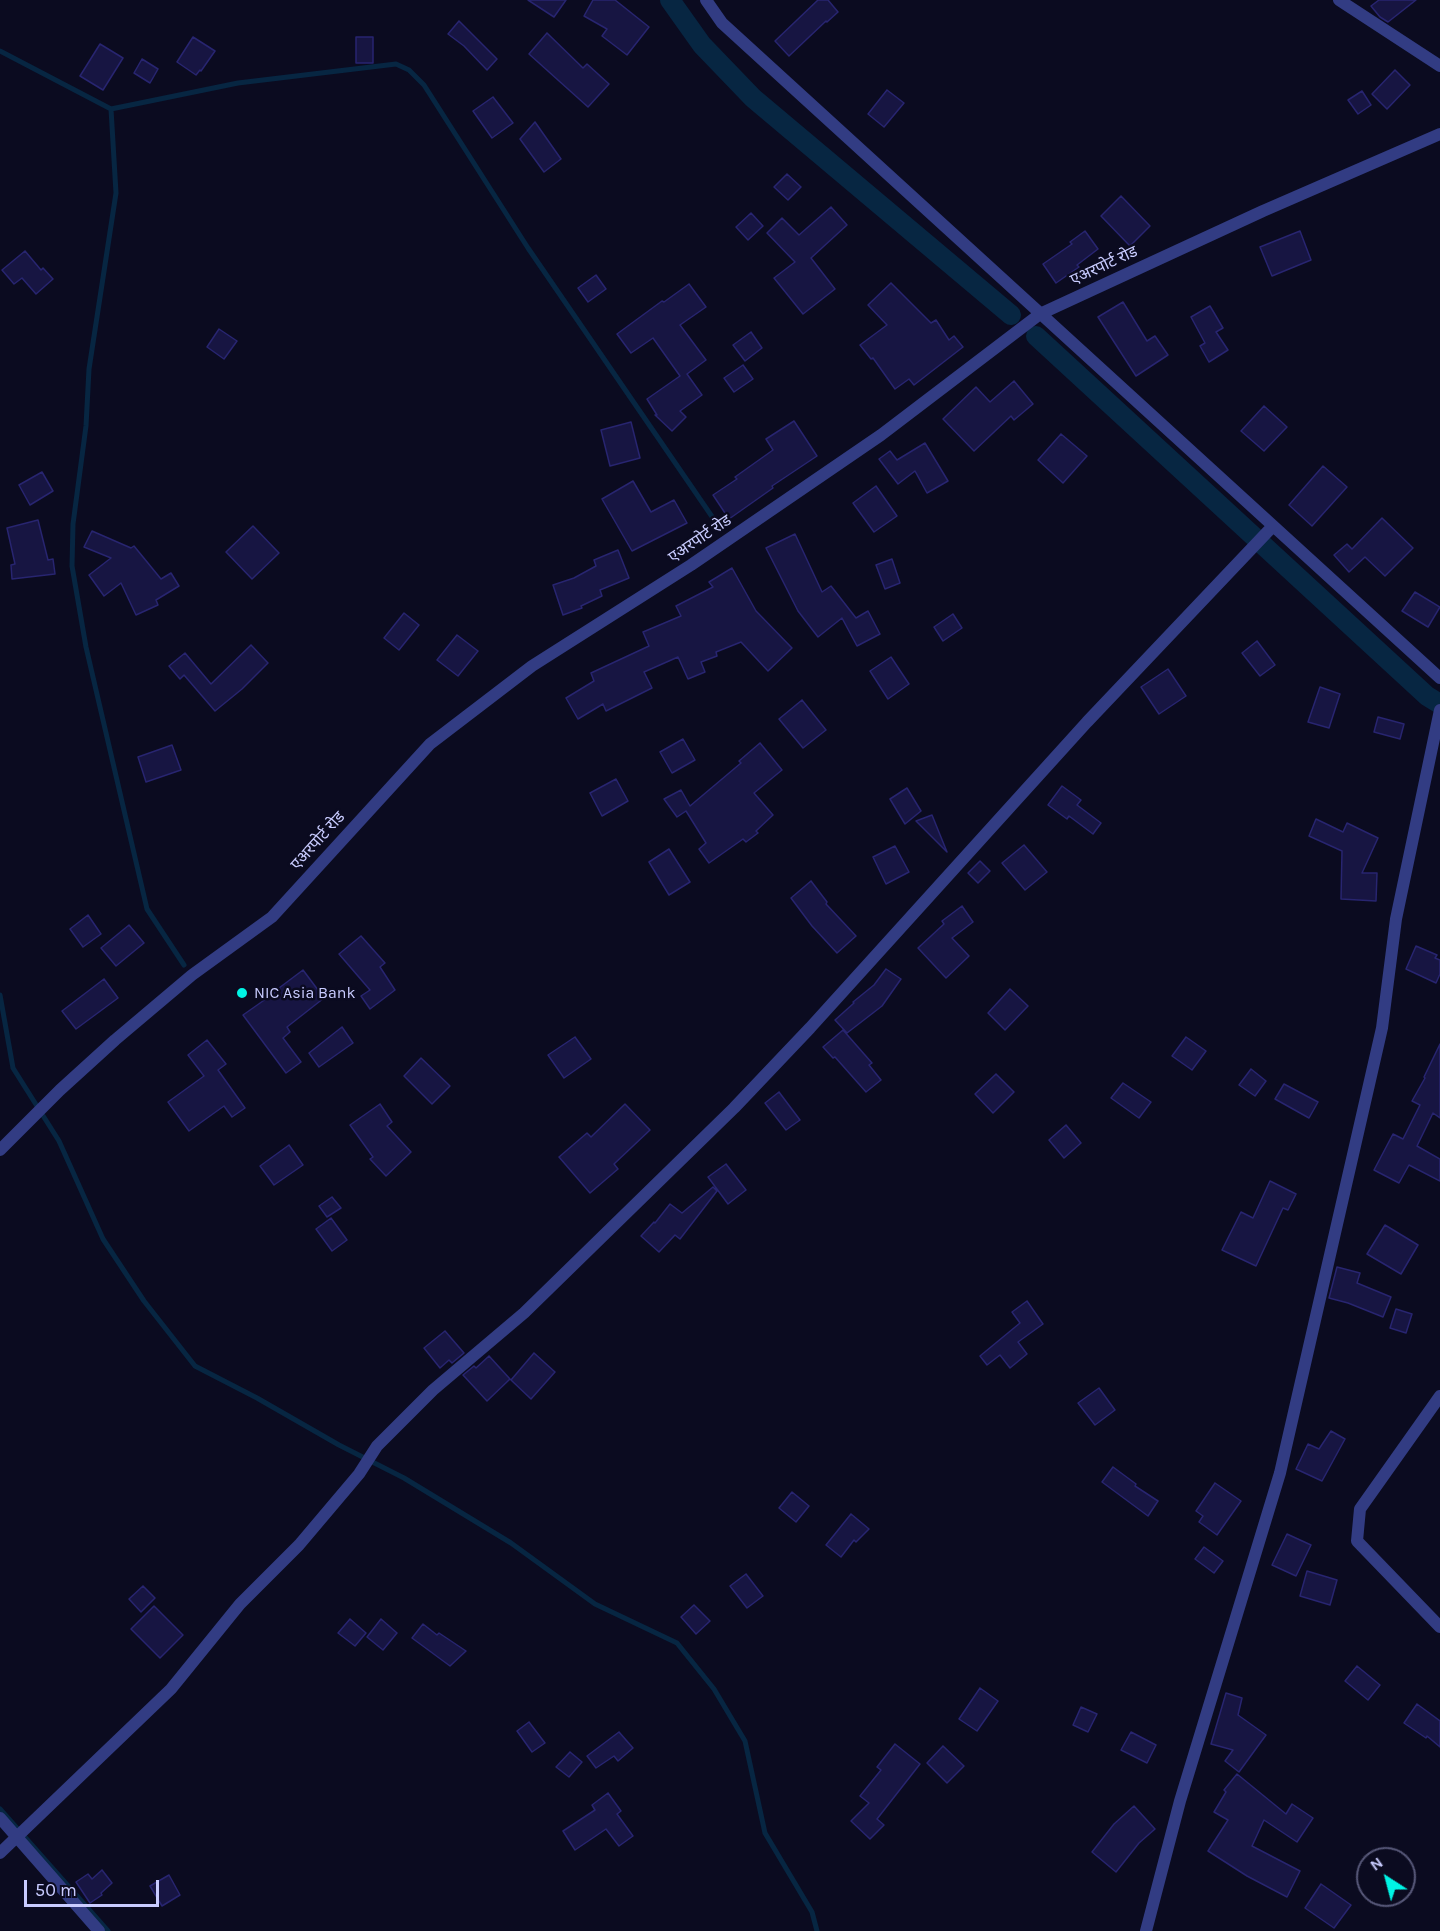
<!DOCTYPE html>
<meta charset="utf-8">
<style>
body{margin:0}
#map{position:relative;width:1440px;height:1931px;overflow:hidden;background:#0b0b20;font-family:Karla,sans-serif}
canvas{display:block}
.north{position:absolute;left:1356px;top:1847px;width:60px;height:60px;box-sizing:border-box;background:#0b0b20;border:2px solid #575879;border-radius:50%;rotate:324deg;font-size:16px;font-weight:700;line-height:24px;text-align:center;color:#c9ccff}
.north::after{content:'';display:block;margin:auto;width:21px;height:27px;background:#00f4e5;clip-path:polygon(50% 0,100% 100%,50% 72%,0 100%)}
.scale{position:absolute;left:24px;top:1880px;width:135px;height:27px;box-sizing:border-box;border:3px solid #c9ccff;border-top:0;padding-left:8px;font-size:18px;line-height:21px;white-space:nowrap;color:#c9ccff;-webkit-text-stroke:4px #0b0b20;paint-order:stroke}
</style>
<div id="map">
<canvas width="1440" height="1931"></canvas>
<div class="north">N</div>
<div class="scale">50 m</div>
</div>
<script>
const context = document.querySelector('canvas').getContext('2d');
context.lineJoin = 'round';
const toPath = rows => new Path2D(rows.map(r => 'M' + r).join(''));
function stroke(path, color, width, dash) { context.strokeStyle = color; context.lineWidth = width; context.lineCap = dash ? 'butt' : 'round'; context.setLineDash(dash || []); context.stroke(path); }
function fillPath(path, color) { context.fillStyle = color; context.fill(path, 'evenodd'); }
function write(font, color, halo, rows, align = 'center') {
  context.font = font + ' Karla,"Noto Sans Devanagari",sans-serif'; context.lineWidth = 5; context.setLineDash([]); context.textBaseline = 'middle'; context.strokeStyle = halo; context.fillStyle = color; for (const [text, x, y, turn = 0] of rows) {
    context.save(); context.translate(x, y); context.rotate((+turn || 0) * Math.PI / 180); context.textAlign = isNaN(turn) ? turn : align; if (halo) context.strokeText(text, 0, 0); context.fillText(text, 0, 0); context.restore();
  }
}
stroke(toPath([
 [0,51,111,109,116,193,89,369,86,426,73,524,72,566,86,647,147,909,184,965],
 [111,109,238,83,396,64,409,70,424,85,528,248,715,521],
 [0,995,13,1068,59,1141,103,1239,144,1301,195,1366,257,1398,339,1445,404,1478,511,1543,595,1604,677,1643,714,1689,745,1741,765,1833,812,1912,817,1931],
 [0,1809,108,1931]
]), '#072642', 5);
stroke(toPath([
 [670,0,702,45,753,98,1011,315],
 [1036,336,1427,696,1440,704]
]), '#072642', 20);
const building = toPath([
 [528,0,566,0,554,17,528,0],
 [593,0,615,0,649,27,627,55,602,36,607,29,584,16,593,0],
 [818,0,828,0,838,12,827,22,826,21,789,56,775,41,818,0],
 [1379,0,1416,0,1388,22,1380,17,1371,6,1379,0],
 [459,21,497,59,487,70,464,46,448,34,459,21],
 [547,33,583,68,587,64,609,84,588,107,529,54,547,33],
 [193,37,215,51,201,71,200,70,196,75,177,62,193,37],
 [356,37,373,37,373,63,356,63,356,37],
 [100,44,123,58,103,90,80,76,100,44],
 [142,59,158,69,150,83,134,73,142,59],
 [1395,70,1410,85,1387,109,1372,94,1395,70],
 [887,90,904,103,884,127,868,114,887,90],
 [1362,91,1371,105,1358,114,1348,100,1362,91],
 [493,97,513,123,492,138,473,111,493,97],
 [535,122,561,159,544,172,520,139,535,122],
 [787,174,801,187,788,200,774,187,787,174],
 [1121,196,1150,226,1130,246,1101,216,1121,196],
 [831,207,847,225,811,258,835,289,803,314,774,278,795,262,767,233,782,218,799,235,831,207],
 [751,213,763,226,748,240,736,227,751,213],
 [1085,231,1098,249,1077,265,1079,267,1056,283,1043,264,1072,244,1070,242,1085,231],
 [1300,231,1311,260,1272,276,1260,247,1300,231],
 [25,251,41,270,43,268,53,279,36,294,22,278,14,284,2,270,25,251],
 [596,275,606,289,588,302,578,288,596,275],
 [891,283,931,323,936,320,949,340,954,336,963,347,914,385,909,379,895,389,873,358,871,359,860,345,887,325,868,305,891,283],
 [689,284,706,307,680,325,706,360,687,374,702,395,680,411,686,417,672,431,655,415,657,415,647,399,680,376,653,338,631,353,617,334,662,301,664,302,689,284],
 [1123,302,1147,341,1155,336,1168,355,1136,376,1098,317,1123,302],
 [1210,306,1223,328,1216,332,1228,350,1209,362,1200,346,1205,343,1191,317,1210,306],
 [219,329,237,341,224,359,207,347,219,329],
 [751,332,762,348,745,361,733,345,751,332],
 [743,365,753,379,734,392,724,378,743,365],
 [1014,381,1033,404,1014,420,1011,416,974,451,943,419,976,387,990,402,1014,381],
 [1264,406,1287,427,1264,451,1241,431,1264,406],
 [794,421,817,456,772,486,773,488,729,519,713,495,737,479,735,477,773,450,766,439,794,421],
 [631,422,640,458,610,466,601,430,631,422],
 [1061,434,1087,456,1063,483,1038,460,1061,434],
 [925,443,948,481,927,493,915,471,898,484,879,459,890,451,897,460,925,443],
 [1323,466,1347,487,1312,526,1289,505,1323,466],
 [42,472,53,491,30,505,19,485,42,472],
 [633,481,651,512,674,500,687,523,632,551,602,499,633,481],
 [876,486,897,516,874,532,853,503,876,486],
 [1382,518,1413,548,1385,576,1365,557,1349,572,1334,555,1347,544,1352,549,1382,518],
 [38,520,48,560,53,559,55,574,12,579,11,565,15,564,7,528,38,520],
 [253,526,279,553,252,579,226,552,253,526],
 [92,531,131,548,134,546,161,579,171,573,179,586,156,600,158,605,136,615,121,583,104,596,89,575,111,558,84,547,92,531],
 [795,534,822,592,831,586,856,618,868,611,880,634,857,646,842,618,818,637,798,611,766,548,795,534],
 [618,550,629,578,600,590,602,596,581,606,582,608,563,615,553,585,574,578,596,566,594,560,618,550],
 [892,559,900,583,885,589,876,565,892,559],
 [732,568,756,611,792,648,768,671,741,642,716,652,717,656,701,662,705,672,688,679,678,657,644,672,652,688,606,711,603,704,578,719,566,698,594,681,591,673,649,646,643,632,681,616,676,606,713,587,709,582,732,568],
 [1415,592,1440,607,1428,627,1402,611,1415,592],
 [404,613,419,625,399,650,384,638,404,613],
 [953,614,962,628,943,641,934,627,953,614],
 [457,635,478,651,458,676,437,660,457,635],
 [1257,641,1275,665,1260,676,1242,653,1257,641],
 [251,645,268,663,242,689,215,711,184,675,180,679,169,666,185,653,211,684,251,645],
 [891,657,909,684,888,699,870,671,891,657],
 [1168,669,1186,696,1159,714,1141,687,1168,669],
 [1320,687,1340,694,1329,728,1308,722,1320,687],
 [802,700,826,730,803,748,779,719,802,700],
 [1378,717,1404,724,1400,739,1374,732,1378,717],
 [683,739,695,760,672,773,660,752,683,739],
 [760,743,782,770,754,793,773,815,756,831,758,833,746,842,743,839,709,863,699,849,706,843,686,811,677,817,664,799,681,790,690,806,741,763,739,761,760,743],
 [172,745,181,770,146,782,138,757,172,745],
 [616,779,628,801,602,816,590,793,616,779],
 [1062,786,1081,800,1077,805,1101,823,1093,834,1069,816,1067,819,1048,805,1062,786],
 [907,788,921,811,905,824,890,799,907,788],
 [932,815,947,852,916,821,932,815],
 [1316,819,1343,832,1347,823,1378,838,1362,873,1377,873,1376,901,1341,899,1342,851,1309,836,1316,819],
 [1024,845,1047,872,1025,890,1002,863,1024,845],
 [895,846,909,872,886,884,873,857,895,846],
 [669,849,690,882,669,895,649,862,669,849],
 [980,861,990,871,978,883,968,873,980,861],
 [811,881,827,902,826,904,856,936,837,953,812,926,791,898,811,881],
 [962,906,973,922,952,938,969,956,946,978,918,948,944,924,942,921,962,906],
 [88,915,101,934,83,947,70,929,88,915],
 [129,925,144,943,116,966,101,948,129,925],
 [361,936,385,963,380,967,395,990,370,1009,361,996,370,990,339,954,361,936],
 [1416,946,1437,955,1435,958,1440,960,1440,974,1436,983,1406,969,1416,946],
 [886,969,901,979,882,1006,847,1033,835,1020,854,1003,853,1002,874,985,886,969],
 [303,970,324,998,287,1027,290,1032,283,1038,301,1062,286,1073,243,1015,280,989,279,988,303,970],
 [104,979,118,998,76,1029,62,1011,104,979],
 [1010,989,1028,1006,1005,1030,988,1013,1010,989],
 [342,1027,353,1043,319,1067,309,1053,342,1027],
 [843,1030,872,1063,869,1065,881,1080,866,1092,835,1057,833,1058,823,1047,843,1030],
 [575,1037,591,1059,564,1078,548,1055,575,1037],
 [1186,1037,1206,1051,1192,1070,1172,1056,1186,1037],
 [207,1040,226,1064,218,1070,245,1108,232,1117,224,1106,189,1131,168,1102,204,1076,188,1055,207,1040],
 [1440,1044,1440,1118,1433,1113,1417,1146,1440,1159,1440,1181,1409,1165,1399,1183,1374,1170,1393,1134,1403,1139,1420,1105,1412,1101,1425,1078,1424,1077,1440,1044],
 [421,1058,450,1086,432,1104,404,1076,421,1058],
 [1251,1069,1266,1081,1255,1096,1239,1085,1251,1069],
 [996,1074,1014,1092,993,1113,975,1094,996,1074],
 [1123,1083,1151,1102,1139,1118,1111,1098,1123,1083],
 [1284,1084,1318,1102,1309,1118,1275,1099,1284,1084],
 [779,1092,800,1120,786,1130,765,1103,779,1092],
 [380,1104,392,1122,387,1126,411,1152,386,1176,370,1159,373,1157,350,1125,380,1104],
 [625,1104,650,1130,614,1164,618,1169,590,1193,559,1157,587,1133,591,1137,625,1104],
 [1066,1125,1081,1143,1064,1158,1049,1140,1066,1125],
 [289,1145,303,1165,274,1185,260,1166,289,1145],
 [726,1164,746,1190,728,1204,708,1177,726,1164],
 [1270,1181,1296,1194,1288,1210,1283,1208,1256,1266,1222,1250,1241,1212,1253,1218,1270,1181],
 [713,1187,717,1191,680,1239,675,1235,659,1252,641,1236,654,1222,655,1223,670,1204,682,1213,713,1187],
 [332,1197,341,1208,327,1217,319,1206,332,1197],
 [331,1218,347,1240,332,1251,316,1229,331,1218],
 [1385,1225,1418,1245,1401,1274,1367,1254,1385,1225],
 [1337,1267,1360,1273,1357,1283,1391,1297,1383,1317,1348,1303,1329,1298,1337,1267],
 [1027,1301,1043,1324,1018,1342,1027,1354,1010,1368,1000,1355,987,1365,980,1356,1020,1323,1012,1312,1027,1301],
 [1396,1309,1412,1314,1406,1333,1390,1328,1396,1309],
 [445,1331,464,1353,452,1363,449,1360,440,1368,424,1348,445,1331],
 [534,1353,555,1372,531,1399,511,1380,534,1353],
 [489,1356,510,1379,487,1401,463,1375,474,1366,476,1368,489,1356],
 [1099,1388,1115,1410,1095,1425,1078,1403,1099,1388],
 [1331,1431,1345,1439,1322,1481,1296,1469,1308,1444,1319,1449,1331,1431],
 [1113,1467,1136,1484,1135,1486,1158,1501,1148,1516,1102,1482,1113,1467],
 [1215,1483,1241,1501,1217,1535,1199,1522,1203,1516,1196,1511,1215,1483],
 [792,1492,809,1506,796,1522,779,1508,792,1492],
 [851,1514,869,1529,856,1542,854,1540,841,1557,826,1545,851,1514],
 [1287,1534,1311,1545,1296,1576,1272,1565,1287,1534],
 [1204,1547,1223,1561,1214,1573,1195,1559,1204,1547],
 [1307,1571,1337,1580,1330,1605,1300,1596,1307,1571],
 [746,1574,763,1596,747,1608,730,1586,746,1574],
 [143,1586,155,1598,141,1612,129,1599,143,1586],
 [694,1605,710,1621,696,1634,681,1617,694,1605],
 [154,1606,183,1635,160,1658,131,1629,154,1606],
 [350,1619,366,1633,355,1646,338,1633,350,1619],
 [381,1619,397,1633,383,1650,367,1637,381,1619],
 [423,1624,437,1635,439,1633,466,1651,450,1666,412,1638,423,1624],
 [1357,1666,1380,1685,1368,1700,1345,1681,1357,1666],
 [980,1688,998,1701,977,1731,959,1719,980,1688],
 [1226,1693,1242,1698,1238,1715,1266,1735,1239,1772,1225,1761,1233,1750,1211,1744,1226,1693],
 [1417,1704,1440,1721,1440,1747,1427,1736,1426,1738,1404,1723,1417,1704],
 [1081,1707,1097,1714,1088,1732,1073,1725,1081,1707],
 [529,1722,545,1743,532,1752,517,1731,529,1722],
 [619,1732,633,1748,618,1761,614,1756,596,1768,587,1756,619,1732],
 [1131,1732,1156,1745,1147,1763,1121,1750,1131,1732],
 [895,1744,920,1764,877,1819,884,1825,870,1839,851,1821,869,1803,860,1796,881,1770,877,1767,895,1744],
 [943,1746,964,1766,947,1783,927,1763,943,1746],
 [570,1752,582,1762,569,1777,556,1767,570,1752],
 [1237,1774,1286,1814,1292,1804,1313,1818,1297,1842,1264,1820,1252,1846,1300,1871,1287,1897,1247,1876,1208,1851,1228,1820,1214,1812,1226,1792,1224,1790,1237,1774],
 [608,1793,621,1811,617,1814,633,1836,619,1846,606,1829,575,1850,563,1831,595,1810,592,1805,608,1793],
 [1134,1806,1155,1829,1139,1843,1116,1872,1092,1852,1114,1824,1134,1806],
 [102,1870,112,1883,101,1893,102,1895,90,1903,76,1882,88,1874,92,1879,102,1870],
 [169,1875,180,1895,162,1906,150,1886,169,1875],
 [1321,1884,1351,1905,1334,1928,1305,1908,1321,1884]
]);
fillPath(building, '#171542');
stroke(building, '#282570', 1.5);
stroke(toPath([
 [706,0,722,23,1440,678],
 [1339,0,1440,66],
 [0,1150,60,1090,115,1040,192,975,272,917,430,744,532,666,691,565,881,435,1040,314,1263,211,1440,134],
 [1440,1396,1360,1509,1357,1541,1440,1627],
 [0,1818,99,1931],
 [0,1853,171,1689,240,1604,299,1545,359,1474,377,1446,433,1390,524,1313,734,1108,810,1028,1087,722,1273,526],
 [1146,1931,1180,1801,1280,1473,1382,1028,1396,919,1440,710]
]), '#323c83', 12);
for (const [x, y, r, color] of [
 [242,993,6,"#00f4e5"]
]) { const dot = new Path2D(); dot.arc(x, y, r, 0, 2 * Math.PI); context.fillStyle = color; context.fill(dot); stroke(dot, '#0b0b20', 2); }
write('16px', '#c9ccff', '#0b0b20', [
 ["एअरपोर्ट रोड",1104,266,-25],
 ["एअरपोर्ट रोड",700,539,-34],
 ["एअरपोर्ट रोड",318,841,-48]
]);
write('16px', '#c9ccff', '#0b0b20', [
 ["NIC Asia Bank",254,993]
], 'left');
</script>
